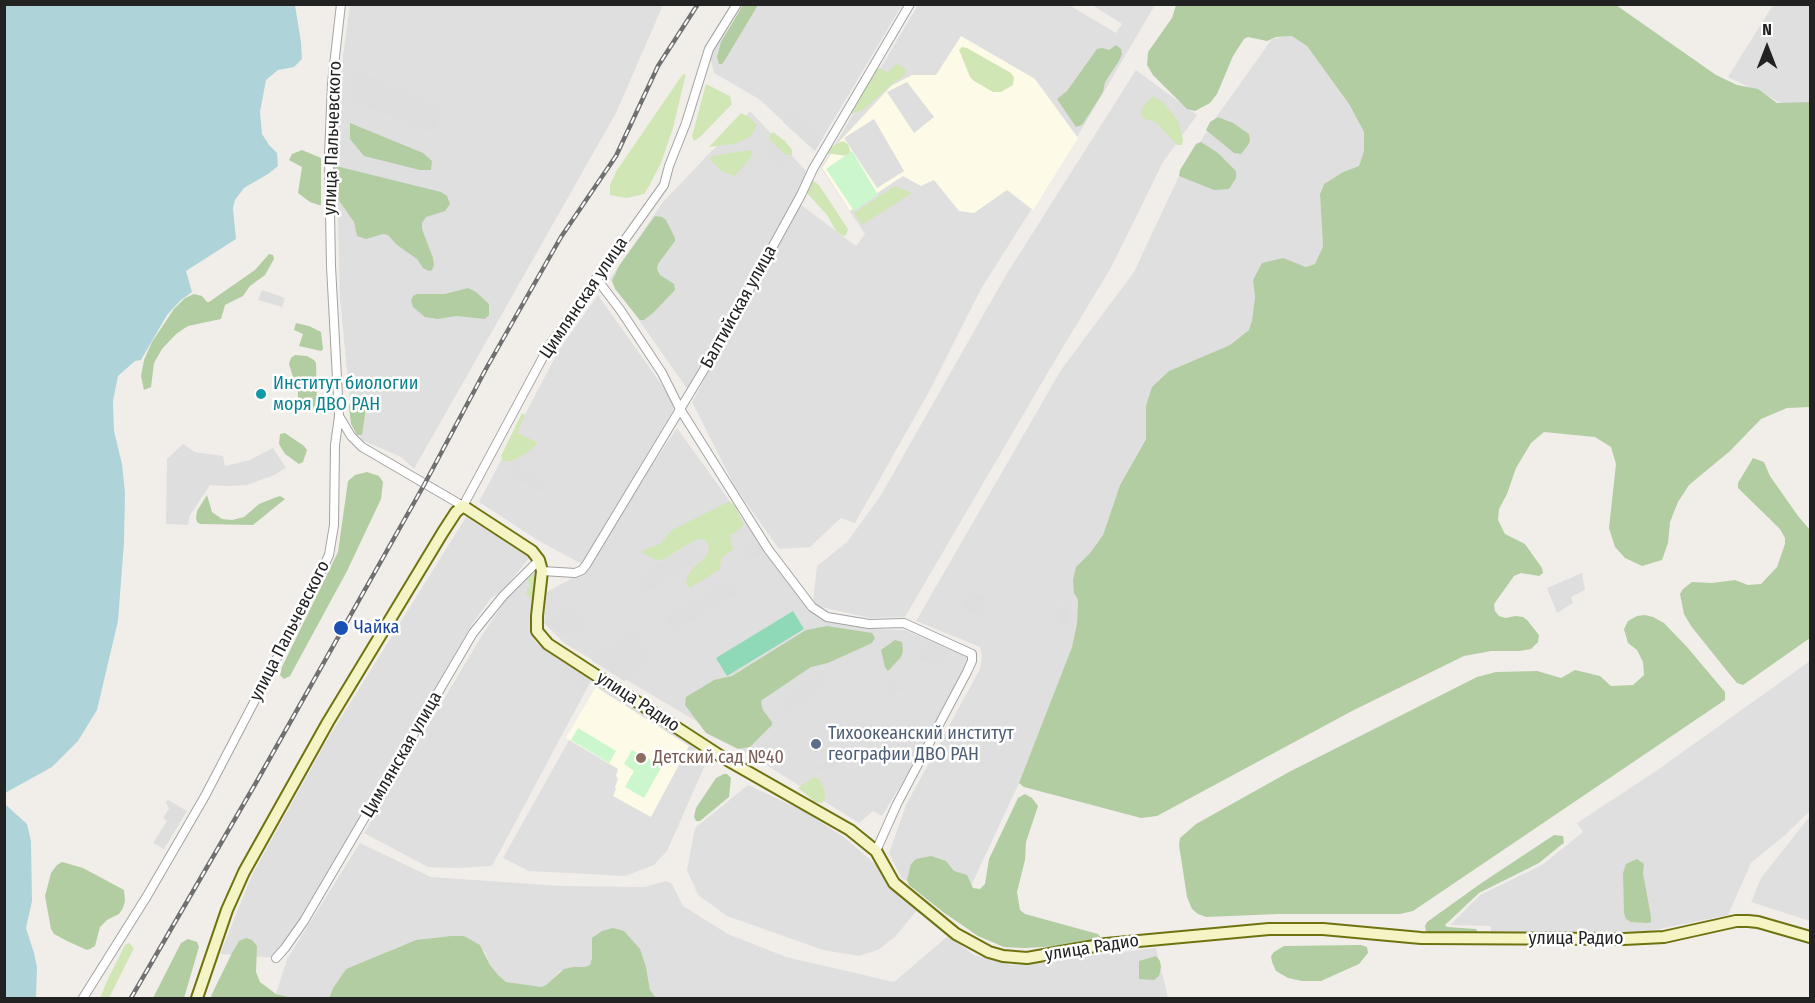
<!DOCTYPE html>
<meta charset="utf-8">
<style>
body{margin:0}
#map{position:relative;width:1815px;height:1003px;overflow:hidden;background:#f1eeea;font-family:"Fira Sans Condensed",sans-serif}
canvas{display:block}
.frame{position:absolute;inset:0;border:6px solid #222;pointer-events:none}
.north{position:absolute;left:1737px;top:18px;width:60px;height:60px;-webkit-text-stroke:4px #fff;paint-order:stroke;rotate:0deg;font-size:16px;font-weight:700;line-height:24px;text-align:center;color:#222}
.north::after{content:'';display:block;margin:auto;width:21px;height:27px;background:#222;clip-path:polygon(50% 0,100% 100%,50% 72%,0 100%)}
</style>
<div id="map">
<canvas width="1815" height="1003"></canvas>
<div class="frame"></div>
<div class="north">N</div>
</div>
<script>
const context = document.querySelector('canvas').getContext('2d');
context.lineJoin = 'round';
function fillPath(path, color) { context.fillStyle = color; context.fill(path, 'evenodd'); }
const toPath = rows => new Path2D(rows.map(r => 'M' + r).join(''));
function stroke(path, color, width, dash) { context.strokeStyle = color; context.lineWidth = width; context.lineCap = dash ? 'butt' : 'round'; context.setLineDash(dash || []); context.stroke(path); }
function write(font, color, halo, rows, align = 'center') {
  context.font = font + ' "Fira Sans Condensed",sans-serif'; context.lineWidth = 5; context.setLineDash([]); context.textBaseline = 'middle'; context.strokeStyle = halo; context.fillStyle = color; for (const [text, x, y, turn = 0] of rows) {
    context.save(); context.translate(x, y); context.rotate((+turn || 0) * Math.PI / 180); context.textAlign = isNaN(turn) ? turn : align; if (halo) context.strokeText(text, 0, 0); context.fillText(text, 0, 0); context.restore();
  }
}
fillPath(toPath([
 [350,5,663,5,616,113,414,469,401,457,362,440,352,423,340,298,336,151,340,78],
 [747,5,902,5,815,151,759,99,714,73,710,57,712,50],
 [918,5,1069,5,1116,33,1122,24,1092,5,1155,5,1079,134,981,289,930,390,855,523,841,518,810,547,779,549,735,487,692,402,800,204,856,246,865,234,821,168],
 [1773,5,1810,5,1810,121,1772,98,1728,77],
 [1292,35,1307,46,1349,104,1364,132,1364,151,1359,166,1343,172,1324,184,1320,193,1323,247,1321,255,1315,264,1306,267,1297,264,1253,280,1255,297,1252,320,1249,330,1230,345,1169,371,1146,406,1146,438,1120,485,1103,535,1090,553,1076,567,1074,593,1078,600,1077,623,1072,647,1019,783,964,901,902,879,889,853,906,805,980,669,982,655,980,647,916,621,1061,370,1134,272,1180,174,1212,123,1272,39],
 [1136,70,1197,115,1163,162,1112,266,1054,362,905,617,870,618,821,607,813,602,817,566,847,542,881,495,1006,275],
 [750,111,809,174,688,390,610,279,663,202],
 [598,295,676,405,582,564,539,541,479,502,559,350],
 [677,428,809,611,827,621,869,629,905,630,969,657,926,743,882,816,873,811,859,823,696,721,564,643,544,623,547,592,580,574],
 [466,517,530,557,502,591,491,598,472,624,279,958,220,954,252,875,327,740],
 [532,571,539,574,530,632,537,643,593,677,492,866,457,868,428,867,364,833,484,632,512,591],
 [1810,661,1810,811,1785,835,1751,863,1728,915,1644,932,1491,933,1491,926,1450,925,1480,895,1542,865,1583,832,1577,823,1656,771],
 [601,683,710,754,667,851,654,865,625,876,529,871,503,858],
 [748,785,806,812,845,838,882,870,918,909,895,937,878,950,859,956,823,950,727,916,698,895,687,870,695,828],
 [1810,816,1810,921,1751,902,1761,878],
 [360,843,431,877,561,886,645,887,666,881,672,884,683,906,728,934,786,957,894,982,948,936,974,955,1011,965,1156,948,1168,998,656,998,650,990,646,967,592,938,592,958,590,965,585,968,573,967,560,971,546,986,542,987,506,982,498,976,490,965,485,952,464,936,430,938,400,946,366,962,346,969,333,988,329,998,293,998,276,994,287,959]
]), '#e0dfdf');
fillPath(toPath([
 [961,36,1035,79,1078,138,1033,210,1007,190,974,213,959,211,934,180,921,186,903,176,850,211,822,168,838,143,891,86,912,75,936,75],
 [596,687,689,746,651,817,613,796,616,789,615,787,618,779,616,776,618,769,566,738]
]), '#fdfbe7');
fillPath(toPath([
 [962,47,967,48,1011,73,1014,77,1013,85,1001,92,993,92,974,81,970,77,960,52,959,50],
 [897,64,902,66,906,70,904,76,892,84,863,110,851,114,875,71,879,68,887,72],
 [683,74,686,75,685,78,673,128,661,163,648,188,644,194,627,198,610,195,610,185,617,170],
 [706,84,730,96,732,104,700,137,694,141,692,136],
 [1153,96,1163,102,1178,121,1183,139,1182,145,1177,145,1156,122,1145,119,1141,116,1141,109],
 [741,113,749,117,757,125,750,137,734,144,709,147],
 [773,132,785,141,792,150,792,155,786,155,770,140,770,135],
 [843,141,848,144,851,153,848,156,824,153,836,144],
 [749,150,752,152,751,157,735,176,723,172,710,160,712,156],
 [812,180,819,185,848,229,846,235,843,236,836,231,827,215,807,193,806,190],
 [895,186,912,193,862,225,854,213],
 [522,413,525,415,517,433,537,442,537,444,524,455,511,461,503,461,501,456],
 [730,501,735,506,744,525,730,536,733,549,721,559,720,569,690,588,686,584,687,577,694,567,704,559,708,552,709,546,704,539,695,540,664,559,657,560,642,553,643,550,660,544,672,530],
 [532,574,538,576,534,600,527,595,526,592,530,586,527,580],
 [814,777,819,779,824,788,825,800,822,803,815,802,798,788],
 [129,943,134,948,109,998,100,998,107,981,125,945]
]), '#d1e6b5');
fillPath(toPath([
 [743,5,758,5,725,60,722,64,719,64,717,57,721,42],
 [1176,5,1616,5,1716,75,1737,85,1758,89,1777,103,1810,102,1810,407,1787,408,1761,419,1730,451,1689,485,1678,502,1670,522,1668,543,1662,560,1642,566,1625,558,1615,547,1609,528,1616,464,1611,447,1595,437,1544,432,1531,443,1516,468,1507,494,1499,509,1498,520,1505,534,1525,544,1542,568,1543,573,1539,576,1521,573,1514,576,1494,604,1495,611,1499,616,1506,618,1515,616,1523,617,1527,620,1539,635,1538,642,1531,649,1520,651,1491,651,1464,656,1352,711,1157,816,1141,818,1024,787,1019,783,1072,647,1077,623,1078,600,1074,593,1073,580,1076,567,1090,553,1103,535,1120,485,1146,439,1146,406,1152,387,1169,371,1230,345,1249,330,1252,320,1255,297,1253,280,1262,263,1283,258,1306,267,1315,264,1323,247,1320,194,1324,184,1343,172,1359,166,1364,151,1364,132,1349,104,1307,46,1292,36,1276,37,1267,41,1248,37,1244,39,1233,56,1217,94,1210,103,1195,111,1187,109,1153,75,1147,65,1148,52,1172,18],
 [1116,45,1121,49,1122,54,1119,61,1105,82,1103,92,1095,105,1082,125,1076,127,1057,99,1067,91,1097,49,1102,48,1109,50],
 [1218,117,1233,123,1249,134,1250,141,1248,145,1241,154,1234,153,1206,130,1210,122],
 [350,123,423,153,432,161,431,170,420,170,364,156,350,139],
 [1201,142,1218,153,1236,171,1236,178,1229,189,1214,190,1179,176,1180,170,1196,144],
 [302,150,321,158,321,205,319,205,310,202,298,193,302,167,289,160,292,154],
 [336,166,441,192,447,196,450,204,445,211,426,217,422,223,422,229,433,258,434,265,432,270,429,271,423,268,417,259,397,245,388,235,383,234,366,239,357,236,354,222,333,192,333,169],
 [655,216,662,217,666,220,675,238,675,241,658,264,657,269,660,275,674,284,675,290,653,313,644,320,640,320,615,289,612,281,619,266],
 [269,254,273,255,274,259,265,275,250,286,243,296,225,305,221,319,188,326,176,334,162,349,154,363,151,387,144,390,141,376,144,360,152,342,174,309,185,298,194,294,202,296,207,302,209,302,255,270],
 [468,288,476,292,489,304,489,315,485,319,456,316,438,319,425,317,413,307,411,301,413,296,417,294,445,294],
 [296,323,309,326,321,332,323,349,321,351,299,346,303,334,294,330],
 [295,355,307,356,314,360,316,363,317,405,315,409,312,410,307,411,298,408,298,393,289,364,291,358],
 [353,401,364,405,366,408,362,435,357,435,351,424,349,407,350,403],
 [285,433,304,446,307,450,303,462,299,464,285,454,279,444,280,434],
 [1753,458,1764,462,1770,476,1798,516,1810,530,1810,638,1743,685,1737,683,1727,671,1691,626,1684,614,1680,594,1683,589,1692,582,1712,583,1735,580,1748,585,1761,584,1777,567,1785,544,1785,538,1780,529,1738,488,1738,483],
 [367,472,379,476,383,482,381,499,347,571,290,676,284,679,280,675,282,667,338,552,348,481,355,475],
 [207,495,212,512,222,519,232,520,244,517,259,504,274,498,280,496,285,499,253,525,200,524,197,522,196,518,197,511],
 [1645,615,1653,617,1664,623,1687,647,1725,692,1725,700,1413,911,1400,914,1279,914,1206,917,1198,914,1192,909,1187,897,1179,845,1180,838,1196,824,1289,772,1477,677,1496,672,1537,671,1561,678,1575,670,1600,676,1611,686,1633,685,1644,675,1643,662,1637,650,1628,643,1624,629,1628,621,1637,616],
 [827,626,872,633,875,638,872,643,828,663,811,667,762,700,761,703,763,710,772,722,772,725,750,747,738,749,706,733,685,705,686,697,714,680,732,676,806,630],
 [895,640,902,642,903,651,901,657,888,671,885,667,881,650],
 [724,774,727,774,731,778,729,797,700,821,696,821,694,817,696,808,716,778],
 [1025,794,1032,798,1038,806,1026,842,1025,860,1017,892,1020,910,1025,914,1098,934,1103,940,1099,944,1024,948,1004,947,978,936,943,912,909,885,907,880,911,864,916,859,931,856,946,861,954,871,967,875,973,888,980,889,985,884,989,859,1018,798],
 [1554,835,1563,836,1564,843,1561,845,1539,863,1479,893,1445,925,1447,927,1476,929,1478,932,1477,934,1430,935,1426,932,1425,926,1427,922,1480,884],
 [1637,859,1644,864,1643,873,1651,917,1651,922,1648,923,1631,922,1626,919,1624,913,1623,873,1626,864],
 [62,862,83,868,124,890,125,901,123,908,119,914,107,920,100,927,95,946,90,949,87,950,67,941,54,934,51,929,45,896,51,873,57,865],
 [613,928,624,931,640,949,646,967,650,990,656,998,329,998,333,988,346,969,416,940,451,936,464,936,480,945,490,965,498,975,506,982,542,987,546,985,564,969,573,967,585,967,590,965,592,958,592,938,602,931],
 [246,938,252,940,257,946,256,972,260,982,276,994,293,998,212,998,211,996,232,953,239,941],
 [188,939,197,942,199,947,184,998,153,998,181,943],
 [1361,945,1367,947,1368,953,1359,964,1321,981,1302,981,1288,978,1276,971,1272,962,1271,956,1274,952,1284,946],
 [1156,956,1160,961,1161,967,1159,976,1154,980,1139,979,1139,961]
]), '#b2cda2');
fillPath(toPath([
 [852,151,878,195,854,211,826,169],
 [578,728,616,751,609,763,571,740],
 [632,750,662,766,644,798,625,787,634,771,624,764]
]), '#ccf6cc');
fillPath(toPath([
 [793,611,804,629,727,676,716,658]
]), '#8fd9b7');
fillPath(toPath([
 [353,67,397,90,399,87,440,109,433,134,350,100],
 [907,82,934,117,914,133,887,92],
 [791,111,824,136,815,151,783,122],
 [874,119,904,171,877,188,844,138],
 [769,140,788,160,779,170,768,157,770,149,766,143],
 [262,290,285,298,282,307,258,300],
 [183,444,195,452,223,456,225,466,250,460,273,448,286,468,274,475,247,485,228,486,210,485,190,515,188,525,166,524,167,459],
 [514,465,546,483,541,492,508,474],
 [754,538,762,552,748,561,740,547],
 [693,544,702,558,644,593,636,579],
 [1582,573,1585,590,1571,597,1573,603,1557,613,1547,588],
 [730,578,739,592,675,631,666,617],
 [969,593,988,597,980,616,962,609],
 [1061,597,1070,598,1068,624,1059,623],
 [572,605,585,626,564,637,547,621],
 [634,632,651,658,646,666,624,681,591,660],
 [926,642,945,650,938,667,919,659],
 [567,665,591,680,585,690,561,675],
 [818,673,826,684,788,713,779,701],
 [891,678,905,689,895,694,885,686],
 [840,752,840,761,823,772,817,772,814,768],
 [168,800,187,811,164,849,153,843,167,821,163,818,169,809,166,802]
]), '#dedede');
fillPath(toPath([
 [5,4,295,5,301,42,302,59,294,67,278,70,266,80,260,112,262,134,269,145,277,153,278,166,268,174,244,188,235,200,233,208,236,239,186,271,192,292,181,300,167,315,141,360,135,361,118,376,113,401,114,431,122,464,125,493,124,542,118,621,97,710,78,741,52,767,5,793],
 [5,804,27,824,31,841,32,901,26,928,34,953,37,967,36,998,5,998]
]), '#aed4da');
const street = toPath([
 [596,278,621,311,662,373,680,409,768,549,812,607,827,617,869,624,904,623,972,654,972,661,967,672,897,804,876,851],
 [339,416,351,436,362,447,463,506,549,346,664,185,669,166,686,123,709,49,737,4],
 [542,571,575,573,582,570,586,565,717,348,801,195,813,169,910,4],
 [276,958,285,948,304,921,473,633,503,596,539,560],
 [83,998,147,896,205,796,312,591,329,555,334,525,335,445,339,416,331,266,329,156,332,83,341,4]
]);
const secondary = toPath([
 [197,998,227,910,244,872,328,722,443,532,456,512,463,506,532,551,539,560,542,571,537,616,537,631,548,644,722,757,850,830,876,851,894,883,956,934,989,952,1003,956,1027,958,1106,944,1269,929,1323,929,1421,938,1624,939,1664,937,1736,921,1748,921,1758,922,1810,937]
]);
stroke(street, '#a3a3a3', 10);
stroke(secondary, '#6f730f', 14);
stroke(street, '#fff', 8);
stroke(secondary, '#f5f4c4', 10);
const rail = toPath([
 [131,998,257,781,424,485,487,367,561,237,616,156,658,66,698,4]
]);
stroke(rail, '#707070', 4.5);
stroke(rail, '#fff', 2, [7]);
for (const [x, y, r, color] of [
 [261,394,6,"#0f9aa8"],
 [341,628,8,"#1a4fb4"],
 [816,744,6,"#5c6f8a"],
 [641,758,6,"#8d6e63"]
]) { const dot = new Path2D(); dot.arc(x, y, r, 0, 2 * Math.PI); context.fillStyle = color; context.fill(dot); stroke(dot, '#fff', 2); }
write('18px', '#222', '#fff', [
 ["улица Пальчевского",333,138,-88],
 ["Цимлянская улица",584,298,-56],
 ["Балтийская улица",739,307,-61],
 ["улица Пальчевского",290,631,-63],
 ["улица Радио",638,702,33],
 ["Цимлянская улица",402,755,-60],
 ["улица Радио",1576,939],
 ["улица Радио",1092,948,-9]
]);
write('18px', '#0d838f', '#fff', [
 ["Институт биологии",273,384],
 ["моря ДВО РАН",273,405]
], 'left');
write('18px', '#164399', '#fff', [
 ["Чайка",354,628]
], 'left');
write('18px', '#4e5e75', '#fff', [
 ["Тихоокеанский институт",828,734],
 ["географии ДВО РАН",828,755]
], 'left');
write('18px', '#785e54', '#fff', [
 ["Детский сад №40",653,758]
], 'left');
</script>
